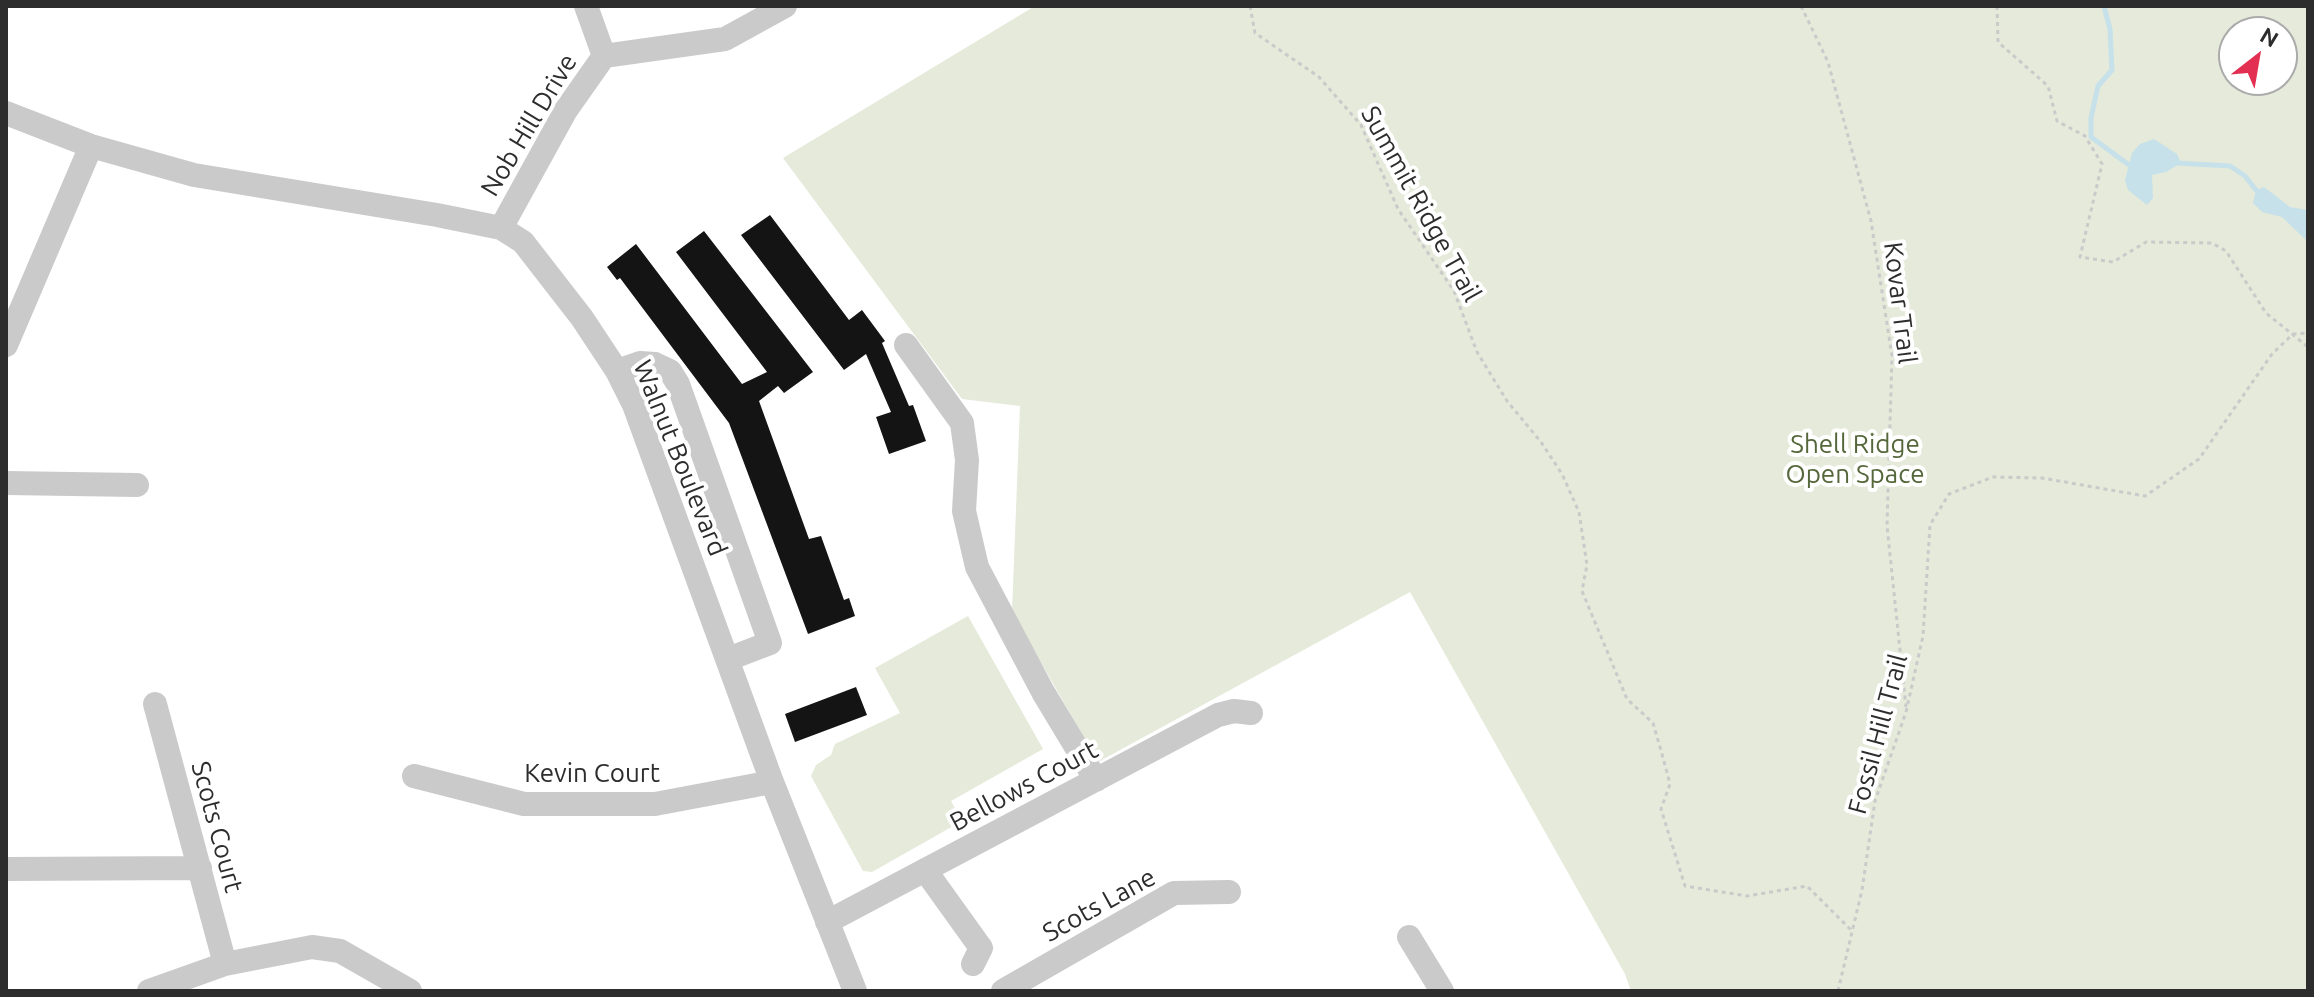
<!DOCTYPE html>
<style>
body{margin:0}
#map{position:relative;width:2314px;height:997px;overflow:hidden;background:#fff;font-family:Ubuntu,sans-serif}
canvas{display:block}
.frame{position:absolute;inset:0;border:8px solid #2d2d2d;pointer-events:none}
.north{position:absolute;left:2218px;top:16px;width:80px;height:80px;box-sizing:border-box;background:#fff;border:2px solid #ababab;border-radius:50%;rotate:31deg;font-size:22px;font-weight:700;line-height:32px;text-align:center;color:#2d2d2d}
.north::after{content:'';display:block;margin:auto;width:28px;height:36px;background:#e33052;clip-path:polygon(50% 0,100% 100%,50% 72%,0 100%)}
</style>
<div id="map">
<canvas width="2314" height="997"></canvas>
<div class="frame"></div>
<div class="north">N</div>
</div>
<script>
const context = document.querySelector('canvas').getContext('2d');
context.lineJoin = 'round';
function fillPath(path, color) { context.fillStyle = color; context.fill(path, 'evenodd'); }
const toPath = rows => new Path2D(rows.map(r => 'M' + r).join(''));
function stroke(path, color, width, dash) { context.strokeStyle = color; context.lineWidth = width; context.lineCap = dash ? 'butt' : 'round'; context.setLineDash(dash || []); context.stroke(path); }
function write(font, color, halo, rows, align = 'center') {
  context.font = font + ' Ubuntu,sans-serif'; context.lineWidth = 8; context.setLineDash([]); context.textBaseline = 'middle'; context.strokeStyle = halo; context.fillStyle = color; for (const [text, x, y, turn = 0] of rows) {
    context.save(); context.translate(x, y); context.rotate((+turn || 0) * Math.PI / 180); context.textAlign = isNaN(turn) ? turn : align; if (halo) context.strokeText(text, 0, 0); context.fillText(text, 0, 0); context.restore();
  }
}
fillPath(toPath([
 [1035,6,2308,6,2308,991,1631,991,1625,974,1410,592,1098,762,1012,612,1020,406,962,399,783,158],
 [2234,32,2282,32,2282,80,2234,80],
 [968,616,1043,749,951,801,962,821,872,872,863,871,811,776,816,765,831,755,835,744,900,713,875,668]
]), '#e5eada');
fillPath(toPath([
 [2154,139,2177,154,2181,163,2166,172,2152,175,2153,198,2147,205,2128,190,2125,180,2132,153,2140,144],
 [2264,187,2290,207,2307,210,2308,242,2282,217,2262,212,2253,203,2256,190]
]), '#c6e1ea');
stroke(toPath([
 [2104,6,2110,29,2112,70,2098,86,2091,118,2091,137,2129,165,2134,164],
 [2176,163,2230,166,2245,176,2256,190]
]), '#c6e1ea', 5);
fillPath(toPath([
 [770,215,849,320,862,310,885,341,882,343,909,406,913,405,926,441,889,454,876,417,891,412,866,354,844,370,741,235],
 [704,231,813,372,784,393,778,386,759,401,809,539,821,536,844,600,849,598,855,616,808,634,729,423,620,278,617,280,607,267,636,244,742,384,767,372,676,252],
 [856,687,867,715,795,742,785,714]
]), '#141414');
stroke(toPath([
 [1250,6,1255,33,1319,77,1361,125,1398,209,1454,291,1477,352,1507,401,1541,442,1562,474,1579,512,1587,565,1582,591,1627,699,1653,723,1662,754,1670,784,1661,809,1685,886,1747,896,1807,886,1853,932],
 [1801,6,1828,62,1871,221,1892,356,1887,526,1906,707],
 [1997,6,1998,42,2048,86,2057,121,2085,136,2102,164,2080,257,2113,262,2146,242,2212,243,2226,251,2266,313,2308,347],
 [1838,991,1862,890,1875,801,1906,712,1923,636,1930,525,1949,494,1993,477,2042,478,2145,496,2199,459,2272,354,2293,334,2308,333]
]), '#cacaca', 3, [4, 4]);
stroke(toPath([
 [604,56,725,39,785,6],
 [6,113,91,146,194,175,437,215,501,228,523,242,582,318,617,371,634,405,772,782,855,991],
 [501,228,566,110,604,56,586,6],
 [6,345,91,146],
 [906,345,962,423,967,460,964,511,977,567,1043,692,1096,780],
 [617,371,640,363,655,364,670,371,678,384,770,643,728,659],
 [6,483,137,485],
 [155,704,225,964],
 [414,776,524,804,655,804,772,782],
 [6,869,200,868],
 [925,870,981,948,973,964],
 [827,922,1218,715,1234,711,1251,713],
 [1409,937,1442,991],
 [149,991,225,964,312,947,340,951,410,991],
 [1003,991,1174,893,1229,892]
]), '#cacaca', 24);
write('26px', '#2d2d2d', '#fff', [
 ["Nob Hill Drive",529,125,-59],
 ["Summit Ridge Trail",1421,204,61],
 ["Kovar Trail",1900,303,83],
 ["Walnut Boulevard",680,458,68],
 ["Fossil Hill Trail",1878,734,-75],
 ["Kevin Court",592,773],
 ["Bellows Court",1024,786,-28],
 ["Scots Court",217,827,75],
 ["Scots Lane",1099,905,-29]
]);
write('26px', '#55673b', '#fff', [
 ["Shell Ridge",1855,444],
 ["Open Space",1855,474]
]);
</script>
